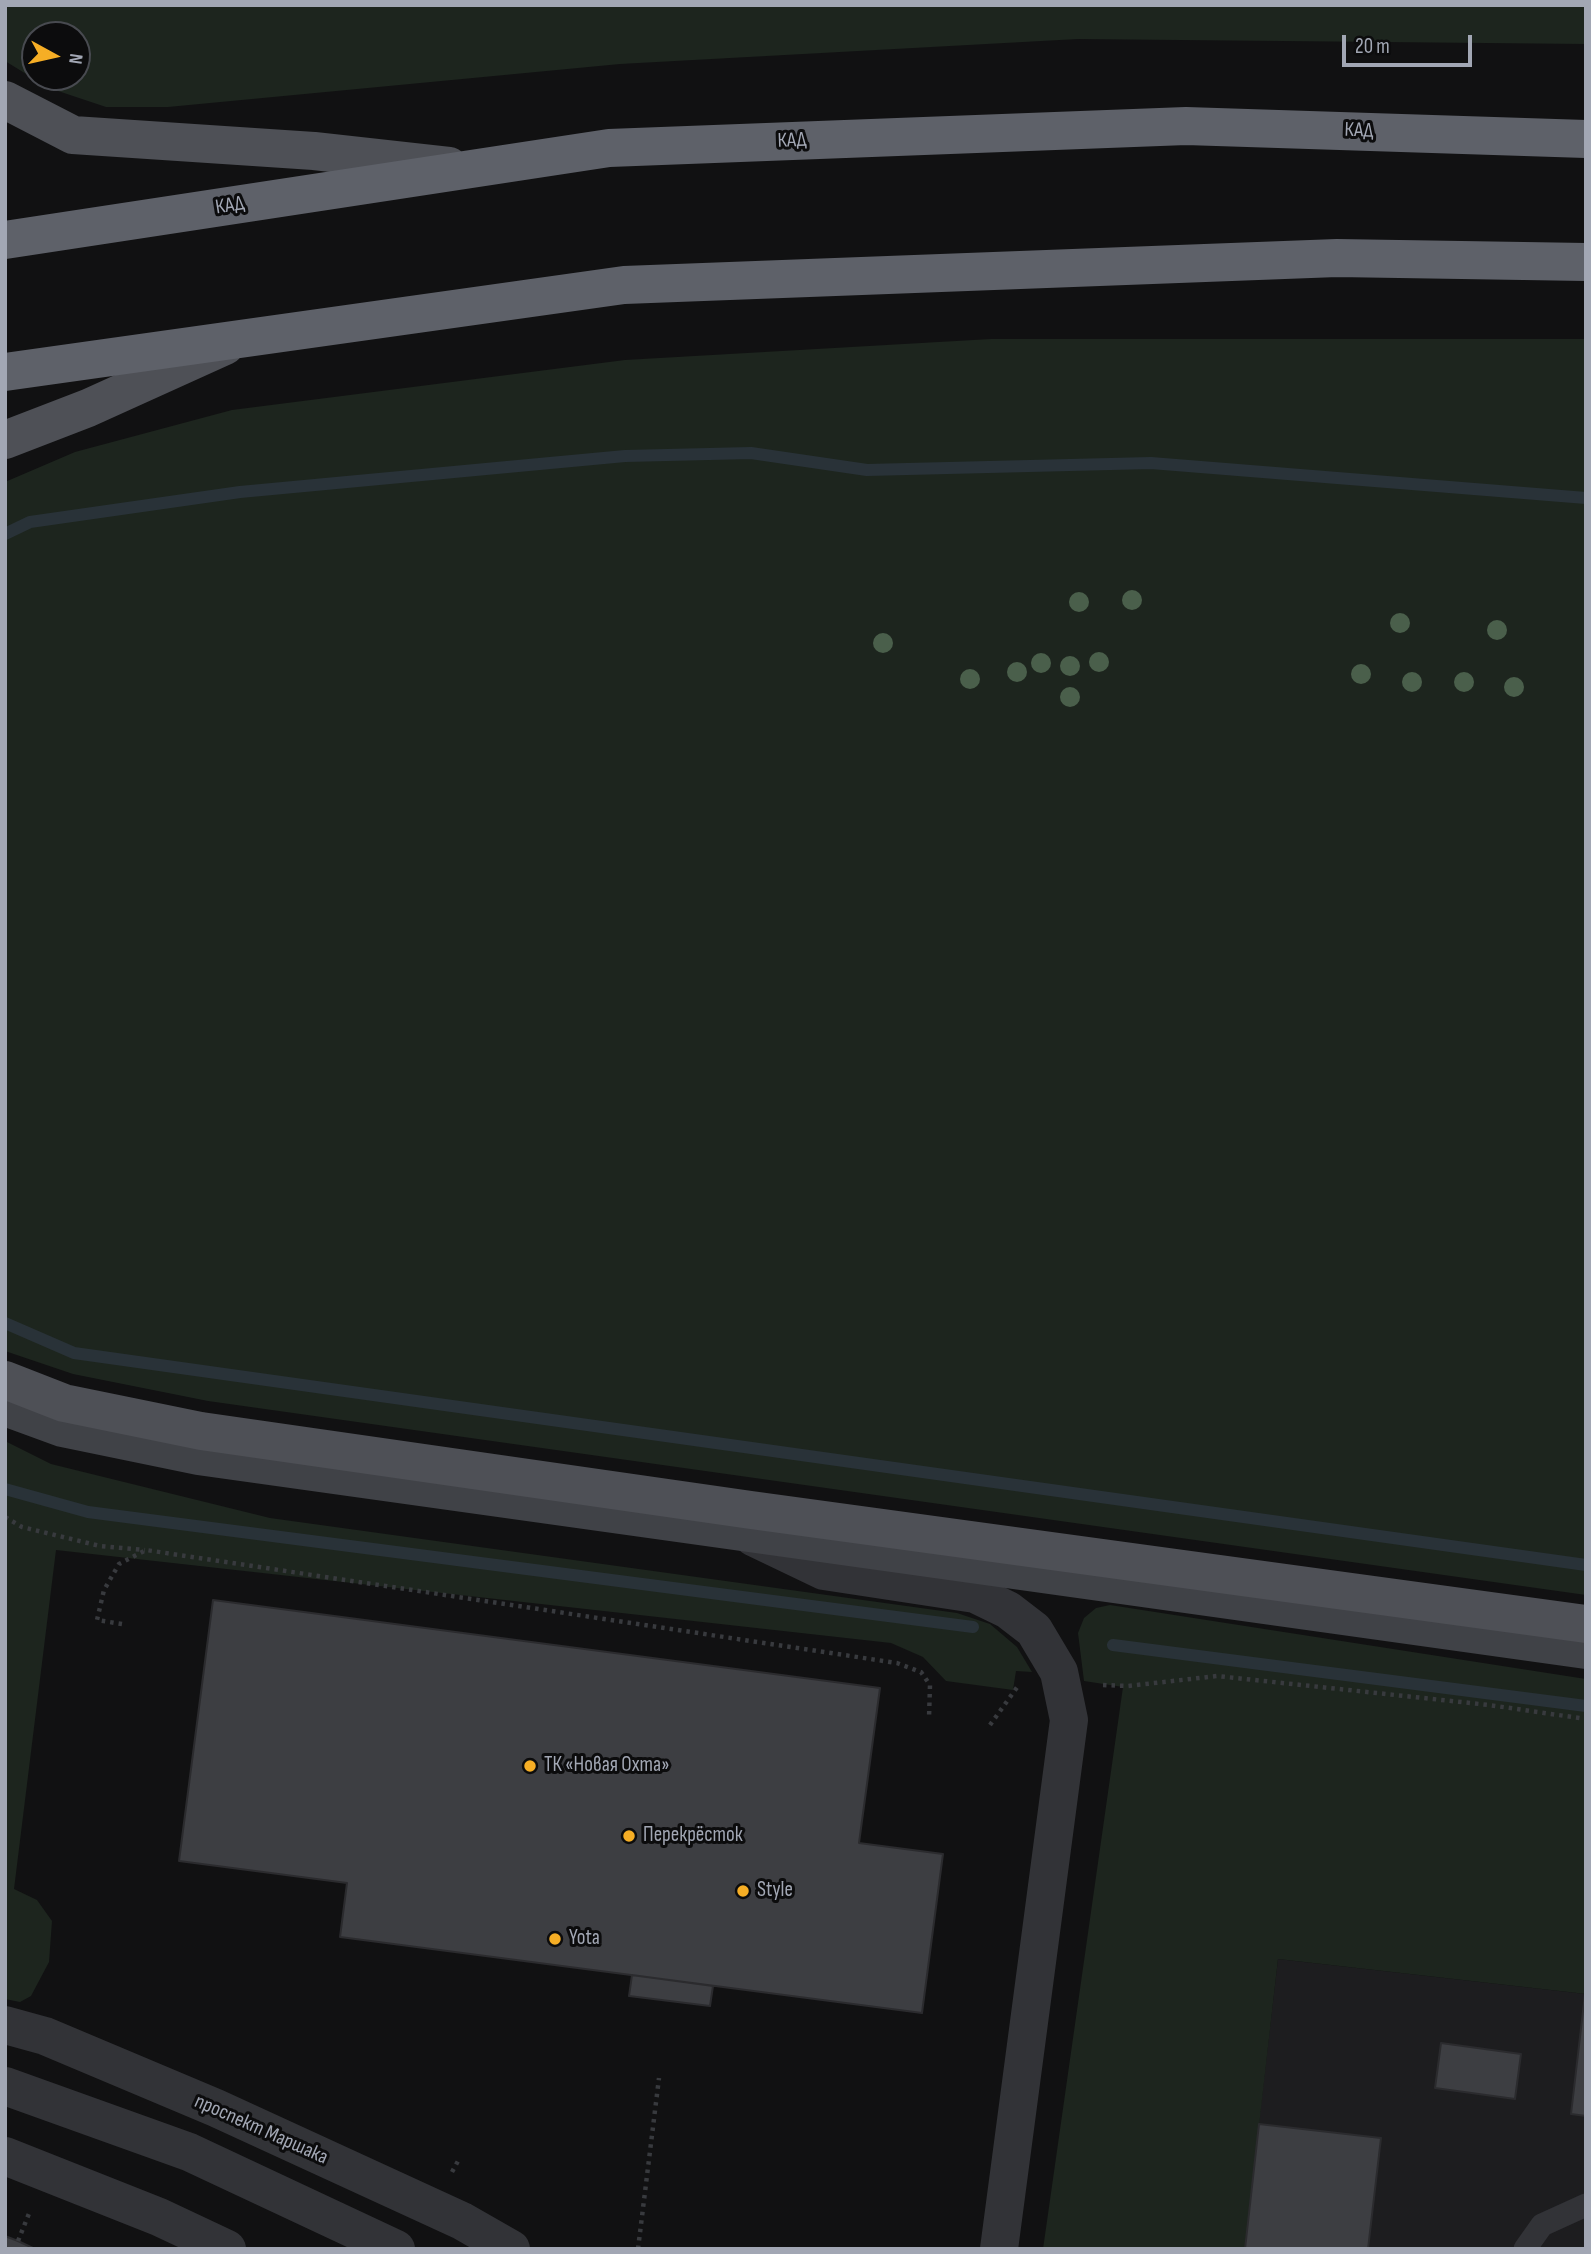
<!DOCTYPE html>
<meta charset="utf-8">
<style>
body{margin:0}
#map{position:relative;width:1591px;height:2254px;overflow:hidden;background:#111112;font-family:"Sofia Sans Condensed",sans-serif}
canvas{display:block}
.frame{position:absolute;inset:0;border:7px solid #a2a7b4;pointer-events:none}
.north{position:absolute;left:21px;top:21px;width:70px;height:70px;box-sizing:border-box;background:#0c0c0d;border:2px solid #484a50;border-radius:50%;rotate:98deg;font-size:19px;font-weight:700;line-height:28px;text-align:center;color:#a2a7b4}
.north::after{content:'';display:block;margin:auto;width:24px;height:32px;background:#f6ae25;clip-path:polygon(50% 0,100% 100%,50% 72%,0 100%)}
.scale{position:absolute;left:1342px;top:35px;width:130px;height:32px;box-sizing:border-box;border:4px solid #a2a7b4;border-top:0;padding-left:9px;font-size:21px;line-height:24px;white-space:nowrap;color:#a2a7b4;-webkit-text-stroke:5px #0c0c0d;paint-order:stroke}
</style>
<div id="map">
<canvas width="1591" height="2254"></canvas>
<div class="frame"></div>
<div class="north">N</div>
<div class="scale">20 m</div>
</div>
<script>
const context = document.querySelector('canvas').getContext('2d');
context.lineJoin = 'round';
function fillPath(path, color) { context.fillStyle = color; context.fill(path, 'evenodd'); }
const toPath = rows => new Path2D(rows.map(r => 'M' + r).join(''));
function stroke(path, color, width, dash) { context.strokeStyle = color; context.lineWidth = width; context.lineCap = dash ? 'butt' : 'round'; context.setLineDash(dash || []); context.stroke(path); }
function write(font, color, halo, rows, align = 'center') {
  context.font = font + ' "Sofia Sans Condensed",sans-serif'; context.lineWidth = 6; context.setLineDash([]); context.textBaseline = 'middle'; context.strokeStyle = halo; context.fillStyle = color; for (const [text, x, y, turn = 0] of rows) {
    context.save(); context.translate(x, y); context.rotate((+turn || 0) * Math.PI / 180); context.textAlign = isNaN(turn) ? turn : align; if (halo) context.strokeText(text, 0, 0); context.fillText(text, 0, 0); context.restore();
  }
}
fillPath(toPath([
 [1278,1959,1586,1994,1586,2249,1244,2249]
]), '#1d1d1f');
fillPath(toPath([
 [5,5,1586,5,1586,44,1078,39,620,64,168,107,106,107,49,88,5,61],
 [35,35,77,35,77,77,35,77],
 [991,339,1586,339,1586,1595,208,1401,73,1374,5,1351,5,482,75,452,232,410,625,360],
 [5,1441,51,1464,270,1518,957,1613,990,1624,1017,1647,1032,1672,1016,1671,1013,1690,946,1681,923,1657,891,1643,56,1550,14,1889,37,1900,52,1921,49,1962,31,1996,20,2002,5,1999],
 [1110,1605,1586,1679,1586,1994,1278,1959,1245,2249,1043,2249,1123,1687,1084,1681,1078,1633,1084,1618,1096,1608]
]), '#1d251e');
stroke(toPath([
 [5,534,30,522,240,492,625,456,751,453,867,470,1151,463,1586,498],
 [5,1323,74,1353,1586,1565],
 [5,1489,88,1512,973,1627],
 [1113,1645,1586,1706]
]), '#293238', 12);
const building = toPath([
 [213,1600,880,1688,859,1843,943,1854,922,2013,340,1937,347,1883,179,1861,213,1600],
 [632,1975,713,1986,710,2006,629,1996,632,1975],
 [1585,1994,1586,1994,1586,2116,1571,2114,1585,1994],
 [1441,2043,1521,2054,1515,2099,1435,2088,1441,2043],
 [1259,2124,1381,2138,1368,2249,1245,2249,1259,2124],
 [5,2236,18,2241,35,2249,5,2249,5,2236]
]);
fillPath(building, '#3d3e42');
stroke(building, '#2b2b2e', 2);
stroke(toPath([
 [5,1517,22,1527,100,1546,145,1550],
 [122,1624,97,1620,104,1590,119,1564,146,1550,897,1663,921,1672,930,1685,929,1718],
 [1103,1685,1128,1686,1217,1676,1489,1705,1586,1719],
 [990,1725,1018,1686],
 [452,2172,458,2161],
 [18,2241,30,2211],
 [638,2249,659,2078]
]), '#383a3e', 4.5, [3.5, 5]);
stroke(toPath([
 [1525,2249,1542,2225,1586,2205]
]), '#323337', 23);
stroke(toPath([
 [753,1537,824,1571,975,1594,1008,1610,1034,1630,1059,1672,1069,1720,999,2249],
 [5,2025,45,2036,216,2108,462,2221,511,2249],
 [5,2086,189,2152,396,2249],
 [5,2156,159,2217,227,2249]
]), '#323337', 38);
stroke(toPath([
 [5,1407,62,1428,198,1456,1586,1650]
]), '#404247', 38);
stroke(toPath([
 [5,100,73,135,314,151,449,166],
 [5,440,88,408,225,346],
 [5,1380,64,1403,201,1431,751,1510,1586,1624]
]), '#4e5056', 38);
stroke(toPath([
 [5,240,609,148,1186,126,1586,139],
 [5,372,624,285,1337,258,1586,262]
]), '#5e6169', 38);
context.fillStyle = '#4a5f4b';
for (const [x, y] of [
 [1132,600],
 [1079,602],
 [1400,623],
 [1497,630],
 [883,643],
 [1099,662],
 [1041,663],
 [1070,666],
 [1017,672],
 [1361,674],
 [970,679],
 [1412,682],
 [1464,682],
 [1514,687],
 [1070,697]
]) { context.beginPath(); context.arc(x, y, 10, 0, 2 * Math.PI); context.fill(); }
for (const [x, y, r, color] of [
 [530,1766,7,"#f6ae25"],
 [629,1836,7,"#f6ae25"],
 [743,1891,7,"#f6ae25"],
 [555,1939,7,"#f6ae25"]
]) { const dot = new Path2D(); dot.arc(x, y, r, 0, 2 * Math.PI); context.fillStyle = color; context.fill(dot); stroke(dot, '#0c0c0d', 2.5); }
write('21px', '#a2a7b4', '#0c0c0d', [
 ["КАД",1359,131,2],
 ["КАД",792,141,-2],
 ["КАД",230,206,-9],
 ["проспект Маршака",261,2130,24]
]);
write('21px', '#a2a7b4', '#0c0c0d', [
 ["ТК «Новая Охта»",544,1766],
 ["Перекрёсток",643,1836],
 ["Style",757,1891],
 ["Yota",569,1939]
], 'left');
</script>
